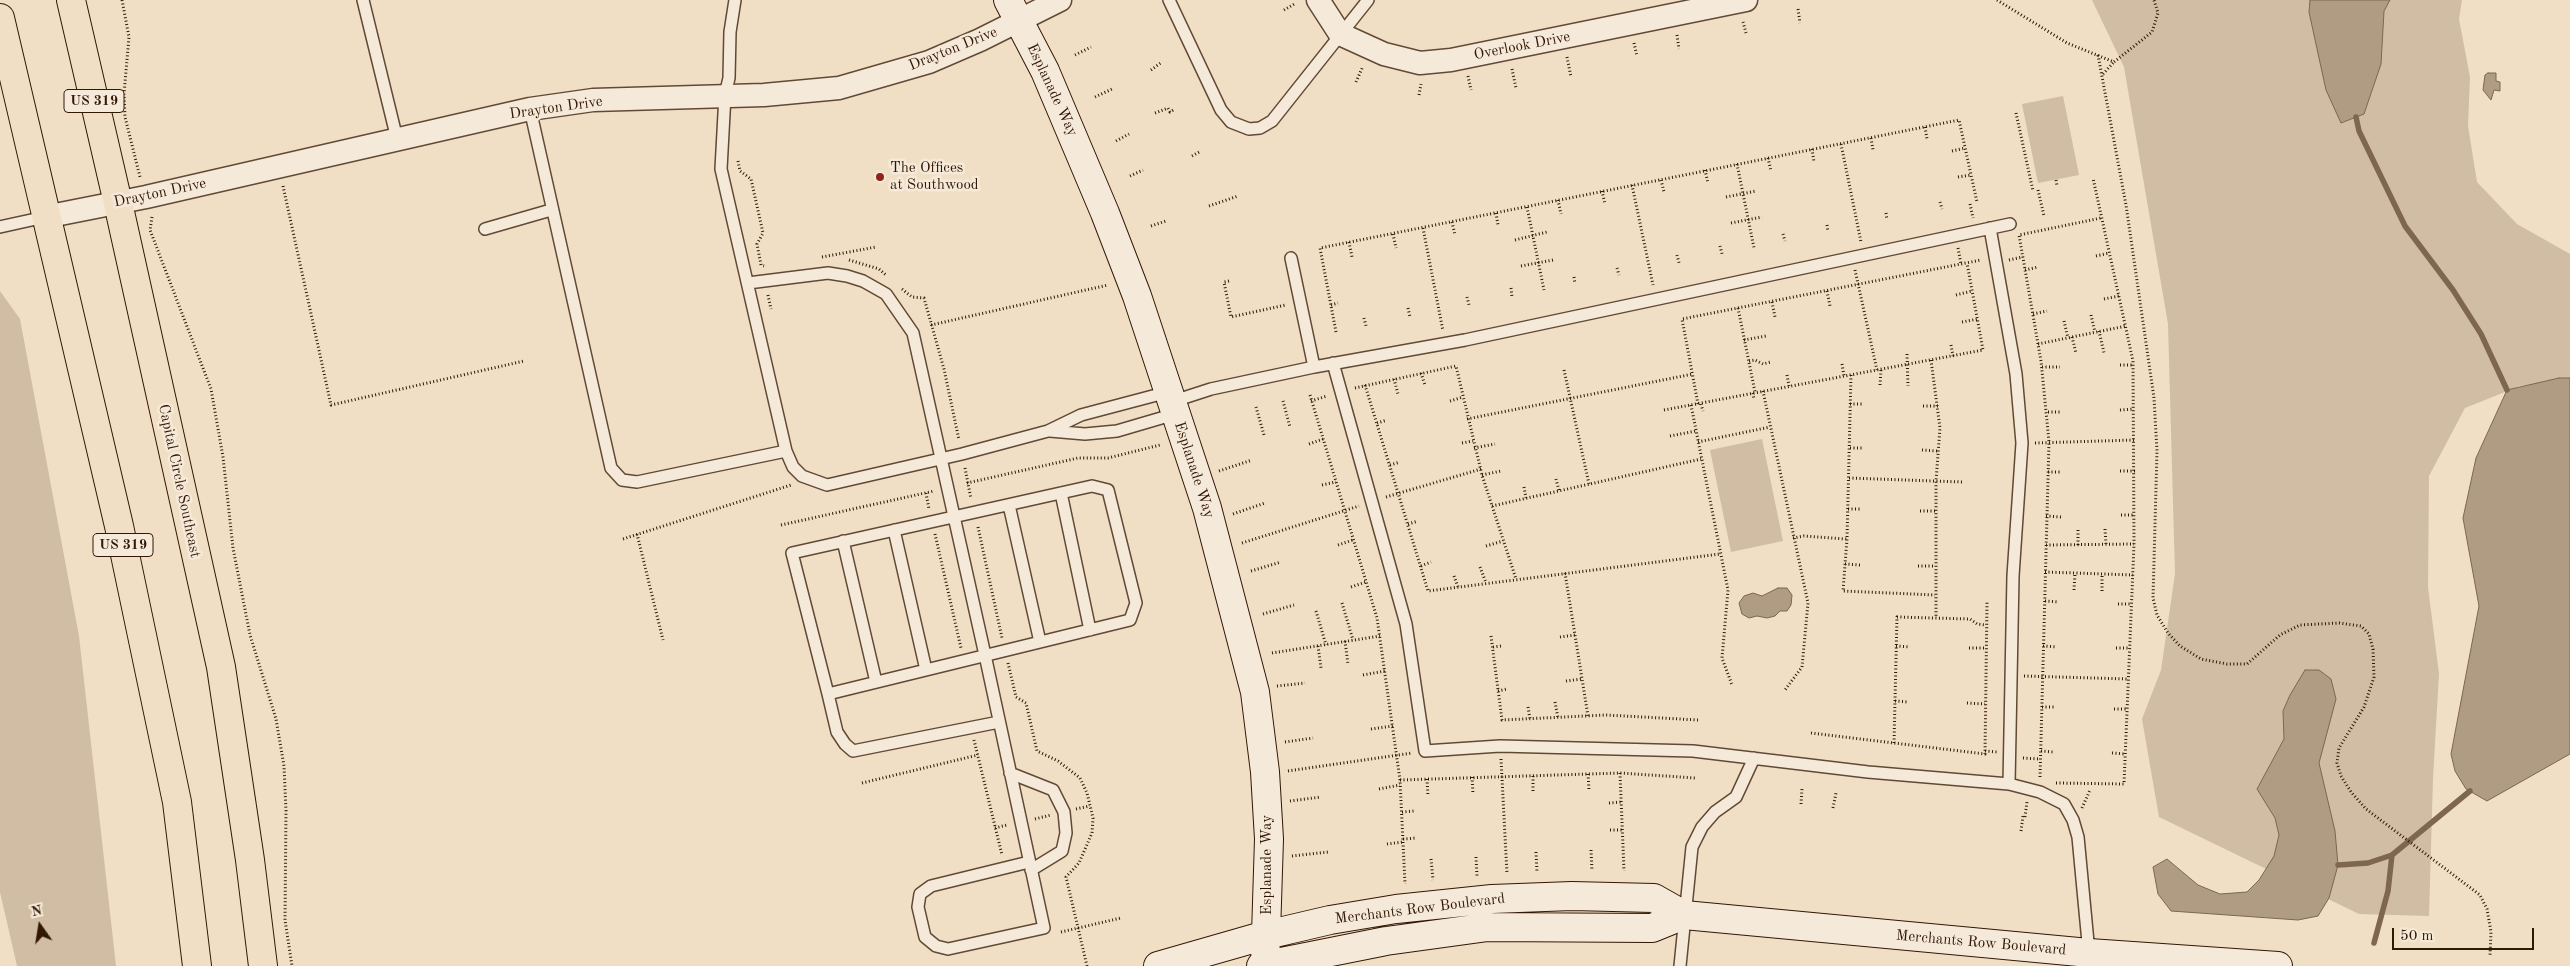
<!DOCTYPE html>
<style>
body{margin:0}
#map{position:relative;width:2570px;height:966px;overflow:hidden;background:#f0dfc4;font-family:"Old Standard TT",serif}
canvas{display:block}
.north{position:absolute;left:15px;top:901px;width:50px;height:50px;-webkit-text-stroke:4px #f5ead9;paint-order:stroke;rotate:347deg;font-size:14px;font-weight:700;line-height:20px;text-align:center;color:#331705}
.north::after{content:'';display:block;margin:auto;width:18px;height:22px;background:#331705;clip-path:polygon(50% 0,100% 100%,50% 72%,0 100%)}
.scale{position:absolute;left:2392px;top:928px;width:142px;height:22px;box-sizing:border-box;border:2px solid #331705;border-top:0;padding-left:6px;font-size:15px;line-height:18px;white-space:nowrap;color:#331705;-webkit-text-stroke:4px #f5ead9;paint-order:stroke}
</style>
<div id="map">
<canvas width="2570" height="966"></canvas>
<div class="north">N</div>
<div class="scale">50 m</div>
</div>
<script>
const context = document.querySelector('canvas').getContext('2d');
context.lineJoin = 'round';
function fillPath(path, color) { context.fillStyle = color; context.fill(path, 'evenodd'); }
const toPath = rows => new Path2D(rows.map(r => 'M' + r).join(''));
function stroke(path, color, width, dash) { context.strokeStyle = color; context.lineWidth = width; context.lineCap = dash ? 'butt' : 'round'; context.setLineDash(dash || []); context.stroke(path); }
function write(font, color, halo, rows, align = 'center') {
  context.font = font + ' "Old Standard TT",serif'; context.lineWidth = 5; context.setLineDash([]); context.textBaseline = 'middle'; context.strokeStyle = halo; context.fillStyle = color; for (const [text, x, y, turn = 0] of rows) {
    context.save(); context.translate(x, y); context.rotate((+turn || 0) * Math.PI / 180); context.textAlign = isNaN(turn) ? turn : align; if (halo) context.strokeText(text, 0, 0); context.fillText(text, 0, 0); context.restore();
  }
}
fillPath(toPath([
 [2092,0,2462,0,2459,19,2470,77,2468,126,2477,182,2517,224,2570,254,2570,381,2520,386,2465,408,2429,476,2428,587,2439,674,2433,778,2429,916,2359,914,2159,817,2142,719,2161,670,2175,574,2168,324,2124,67],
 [2063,96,2079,175,2038,183,2022,104],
 [0,291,20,319,79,636,116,966,17,966,0,892],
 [1762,439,1783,541,1731,552,1710,450]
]), '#d0bda4');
const water = toPath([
 [2310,0,2390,0,2384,11,2381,64,2364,114,2341,123,2326,90,2309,12,2310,0],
 [2488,73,2496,73,2496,81,2500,82,2500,91,2494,90,2491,100,2483,90,2485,75,2488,73],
 [2559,378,2570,378,2570,754,2487,801,2466,789,2455,771,2451,754,2479,606,2463,518,2476,458,2507,390,2559,378],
 [1778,588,1787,588,1792,595,1791,605,1787,611,1780,611,1775,616,1767,618,1757,616,1749,618,1742,614,1739,603,1744,596,1753,593,1762,596,1778,588],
 [2305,670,2319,670,2331,679,2336,699,2319,763,2335,831,2338,865,2329,898,2318,916,2298,920,2171,911,2158,894,2153,867,2167,859,2198,885,2220,894,2247,892,2259,880,2274,856,2279,835,2275,818,2257,789,2284,739,2283,711,2290,695,2305,670]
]);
fillPath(water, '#b09b83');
stroke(water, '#7e6651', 1);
stroke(toPath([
 [2356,117,2359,131,2405,226,2453,290,2481,334,2507,390],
 [2338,865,2368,863,2392,855,2470,791],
 [2374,943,2388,891,2392,855]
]), '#7e6651', 5.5);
const lane = toPath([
 [363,0,397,139],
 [735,0,730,32,729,78,725,95,721,169,786,451,793,467,802,476,827,485,962,454,1048,431,1081,415,1168,392],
 [1169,0,1221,110,1231,122,1249,129,1260,128,1272,121,1368,0],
 [530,109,611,468,622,480,637,482,786,451],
 [0,227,45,217],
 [1990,228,2016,374,2022,443,2013,576,2009,784],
 [485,229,551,210],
 [1291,258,1314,367],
 [748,283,828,273,847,276,863,281,886,294,913,333,985,655,1044,928,948,949,936,946,925,937,918,907,920,894,931,886,1029,862],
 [1333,363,1406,624,1425,751,1500,746,1693,751,1868,772,2009,784,2040,792,2064,804,2073,820,2078,837,2089,953],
 [1171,402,1211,389,1314,367,1465,340,2010,224],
 [1050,431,1085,434,1117,431,1175,414],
 [1061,493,1090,630],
 [1009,505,1040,642],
 [894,530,926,670],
 [843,541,876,682],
 [828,694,1130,620,1136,603,1108,490,1092,486,792,553,828,694,837,732,845,744,853,751,999,722],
 [1010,773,1053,790,1064,812,1066,833,1062,851,1031,870],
 [1680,966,1692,847,1702,827,1715,812,1736,797,1754,758]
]);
const street = toPath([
 [1318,0,1340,34,1384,54,1420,63,1451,60,1746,0],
 [45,217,146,197,530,109,593,100,764,95,839,88,929,62,980,40,1060,0]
]);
const secondary = toPath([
 [1008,0,1045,71,1105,213,1137,296,1207,508,1255,692,1265,772,1269,839,1265,966],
 [1158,966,1266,935,1330,920,1396,909,1492,899,1572,896,1654,898,1684,915,2089,953,2278,966],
 [1261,966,1386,941,1488,927,1652,928,1684,915]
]);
const primary = toPath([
 [71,0,118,203,221,667,250,860,263,966],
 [0,18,119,526,177,802,197,966]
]);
stroke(lane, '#624935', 14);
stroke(street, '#624935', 25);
stroke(secondary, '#331705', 30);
stroke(primary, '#331705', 30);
stroke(toPath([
 [122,0,129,37,124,94,125,117,140,177],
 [1997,0,2067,43,2114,62,2152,32,2158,13,2154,0],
 [1798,9,1800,23],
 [1284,10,1296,3],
 [1743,22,1746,33],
 [1677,35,1679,49],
 [1634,43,1637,56],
 [1075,55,1091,47],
 [2098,55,2126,205,2154,398,2157,451,2153,598,2157,615,2168,633,2180,646,2201,659,2227,664,2247,664,2280,635,2300,625,2339,623,2361,626,2369,634,2373,649,2374,677,2364,707,2339,748,2337,763,2341,776,2351,792,2366,809,2480,895,2487,909,2491,932,2490,956],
 [1567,57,1571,77],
 [1512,69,1516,88],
 [1151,70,1162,62],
 [2103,74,2114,62],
 [1468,76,1471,90],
 [1356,82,1363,66],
 [1419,95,1421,84],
 [1095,97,1112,89],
 [1155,113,1168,108,1170,112,1175,109],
 [2016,113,2033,191],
 [1925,127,1927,139],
 [1871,138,1873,150],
 [1116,141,1129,134],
 [1841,144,1861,242],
 [1812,149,1814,162],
 [1952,151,1965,148],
 [1192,156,1201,151],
 [1768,158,1771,171],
 [738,161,740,171,751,179,763,233,757,244,761,265,764,266],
 [1737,164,1754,248],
 [1705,170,1708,183],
 [1130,176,1143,170],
 [1958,177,1971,175],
 [1661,180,1664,192],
 [2056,180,2057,186],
 [1632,185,1653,285],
 [283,186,331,405,524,361],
 [2038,190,2044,216],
 [1602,191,1605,204],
 [1726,197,1756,191],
 [1558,200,1561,214],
 [1940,202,1942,209],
 [1970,204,1973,218],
 [1209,206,1238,196],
 [1527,207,1544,290],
 [1496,213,1498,225],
 [1886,213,1887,220],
 [152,217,150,230,211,389,223,457,233,548,250,635,276,719,284,766,286,811,285,920,292,966],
 [1452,222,1455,235],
 [1731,223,1762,217],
 [1827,225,1828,232],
 [1151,226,1166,221],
 [1423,228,1443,331],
 [1393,234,1396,248],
 [1783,234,1785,241],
 [1515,240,1547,232],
 [1349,242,1352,257],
 [1720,246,1722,254],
 [1958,248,1961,264],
 [1677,255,1679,263],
 [2096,256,2109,253],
 [822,257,876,247],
 [849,260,879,269,886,275],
 [2009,260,2023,257],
 [1521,266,1553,260],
 [1617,268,1619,275],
 [1855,270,1877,370],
 [2025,270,2038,267],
 [1574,277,1575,284],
 [1229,281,1224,282,1231,317,1286,305],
 [1511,288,1512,297],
 [902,289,912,297,924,298,944,369,959,440],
 [1827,291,1830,306],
 [768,295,771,309],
 [1956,295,1972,291],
 [1467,297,1469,305],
 [2104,299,2119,296],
 [1772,302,1775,317],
 [1331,305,1338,303],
 [1408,308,1410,317],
 [1738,308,1755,392],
 [2033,314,2047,311],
 [2091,315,2095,332],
 [1364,318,1366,326],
 [2064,321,2068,338],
 [1962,322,1978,319],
 [931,325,1108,285],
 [2099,331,2104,353],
 [1336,332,1320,248,1959,120,1977,202],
 [2072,337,2076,353],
 [1744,340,1766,336],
 [2038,344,2126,326],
 [1951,345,1953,356],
 [1907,354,1908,386],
 [1931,360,1940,428,1936,481,1936,618],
 [1749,361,1755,360,1763,364,1771,362],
 [1842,364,1844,376],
 [2120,365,2134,365],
 [2042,367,2060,367],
 [1564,370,1589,484],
 [1421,373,1425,385],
 [1787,375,1789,386],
 [1851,375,1847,539,1843,591,1935,595],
 [1394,379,1398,394],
 [1365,385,1428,591,1720,554],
 [1880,385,1881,370],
 [1355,388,1456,366,1482,475,1516,579],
 [1763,391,1808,603,1802,667,1785,690],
 [1753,393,1754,400],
 [1310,395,1377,618,1400,780,1405,884],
 [1283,401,1290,427],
 [1311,401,1327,396],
 [1450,401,1463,397],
 [1698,404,1682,319,1981,260],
 [1701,404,1703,411],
 [1850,404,1864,404],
 [1691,405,1728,590,1722,658,1732,685],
 [1923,406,1938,406],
 [1256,407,1264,435],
 [1664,410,1983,350,1967,263],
 [2120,410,2134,409],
 [2048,412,2061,412],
 [1467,419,1693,374],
 [1377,423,1387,420],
 [1670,436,1696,431],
 [1698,442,1770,427],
 [1462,443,1473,441],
 [2035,443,2134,440],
 [1309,444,1323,439],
 [1474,448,1495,444],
 [1850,448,1863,448],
 [1922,450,1938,451],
 [1390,465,1400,462],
 [965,468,971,499],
 [1219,471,1252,460],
 [2120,471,2135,471],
 [2048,472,2062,472],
 [1482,475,1501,471],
 [1849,478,1962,482],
 [1556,479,1559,491],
 [967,483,1078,458,1108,458,1160,445],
 [1322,485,1336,482],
 [1524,487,1526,498],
 [926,493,929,509],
 [1386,497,1481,469],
 [1492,506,1701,459],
 [1848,509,1862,509],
 [1920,511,1936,511],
 [1233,514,1265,503],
 [2121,515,2135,515],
 [2046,516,2061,517],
 [1408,524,1418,521],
 [781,525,934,491],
 [978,527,1002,638],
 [2105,529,2106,544],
 [2078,530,2078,545],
 [637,534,663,640],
 [935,534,961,648],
 [1793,538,1804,536,1847,539],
 [623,539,791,485],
 [1242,543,1359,506],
 [1338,545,1353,540],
 [2046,545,2134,544],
 [1486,546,1503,541],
 [1845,564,1860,565],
 [1421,566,1431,562],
 [1918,566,1935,566],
 [1480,567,1486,583],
 [1251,571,1281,562],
 [2045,572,2133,575],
 [1565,573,1588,716],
 [1454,576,1458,587],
 [1351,587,1366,582],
 [2074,590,2075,573],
 [2102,591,2102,574],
 [2045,601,2059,602],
 [1342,603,1353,640],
 [2118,604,2132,604],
 [1316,611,1326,645],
 [1263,614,1294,605],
 [1491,636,1502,720,1606,715,1698,720],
 [1560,637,1575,635],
 [1345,641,1348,664],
 [1318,646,1321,668],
 [1896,646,1910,647],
 [2043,646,2057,647],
 [1493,647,1501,646],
 [1969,648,1985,648],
 [2116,648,2130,648],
 [1272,653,1380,636],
 [1008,663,1016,697,1026,703,1037,751,1058,761,1080,778,1087,793,1093,818,1092,833,1079,863,1066,877,1087,966],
 [1363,675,1385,671],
 [2024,676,2128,679],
 [1566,681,1582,679],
 [1277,686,1305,683],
 [1498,691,1507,689],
 [1895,701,1908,702],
 [1555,702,1558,718],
 [1967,703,1985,704],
 [1528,707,1530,719],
 [2042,707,2054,707],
 [2114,709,2127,709],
 [1371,729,1393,726],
 [1811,733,1985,754,1987,602],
 [974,740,1002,855],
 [1285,742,1313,738],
 [1894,743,1897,617,1970,619,1977,624,1985,625],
 [1985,751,1997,752],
 [2041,751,2053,752],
 [2112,753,2125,754],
 [2023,758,2040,759],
 [1501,759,1507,874],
 [1288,771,1412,753],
 [1620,773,1624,871],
 [1588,774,1589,790],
 [1533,776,1533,792],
 [1472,777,1473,794],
 [2040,777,2049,442,2041,361,2019,235,2101,218],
 [1427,779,1428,796],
 [1400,780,1620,773,1695,778],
 [862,783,978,755],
 [2056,783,2124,784,2134,544,2133,361,2093,178],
 [1379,789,1400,785],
 [1290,801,1321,797],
 [1609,803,1621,802],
 [1801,804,1802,789],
 [1833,808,1836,793],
 [2082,808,2090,790],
 [1076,809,1090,806],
 [1402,812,1414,811],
 [2025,817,2027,802],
 [1035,819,1051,815],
 [995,828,1007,825],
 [1610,830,1622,830],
 [2021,831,2023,816],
 [1403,839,1416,838],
 [1387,844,1403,842],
 [1591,850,1592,871],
 [1536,852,1537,872],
 [1292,856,1328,852],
 [1476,857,1477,876],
 [1431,859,1433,880],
 [1061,932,1121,918]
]), '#331705', 3, [1, 2.5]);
stroke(lane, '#f5ead9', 11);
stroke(street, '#f5ead9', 22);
stroke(secondary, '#f5ead9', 28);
stroke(primary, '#f0dfc4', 28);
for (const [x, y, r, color] of [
 [880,177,5,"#8f2418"]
]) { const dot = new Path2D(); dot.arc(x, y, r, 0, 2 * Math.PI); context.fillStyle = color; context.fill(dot); stroke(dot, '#f5ead9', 2); }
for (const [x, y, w] of [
 [94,101,60],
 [123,545,60]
]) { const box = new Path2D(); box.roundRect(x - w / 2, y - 11.5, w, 23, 4); context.fillStyle = '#f5ead9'; context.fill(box); stroke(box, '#331705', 1); }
write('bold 14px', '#331705', null, [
 ["US 319",94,101],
 ["US 319",123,545]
]);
write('15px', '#331705', '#f5ead9', [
 ["Overlook Drive",1522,46,-11],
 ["Drayton Drive",953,49,-22],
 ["Esplanade Way",1052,90,65],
 ["Drayton Drive",556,108,-8],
 ["Drayton Drive",160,193,-12],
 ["Esplanade Way",1194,470,72],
 ["Capital Circle Southeast",179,481,78],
 ["Esplanade Way",1267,865,-90],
 ["Merchants Row Boulevard",1420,909,-7],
 ["Merchants Row Boulevard",1981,943,5]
]);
write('15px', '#331705', '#f5ead9', [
 ["The Offices",890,168],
 ["at Southwood",890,185]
], 'left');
</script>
